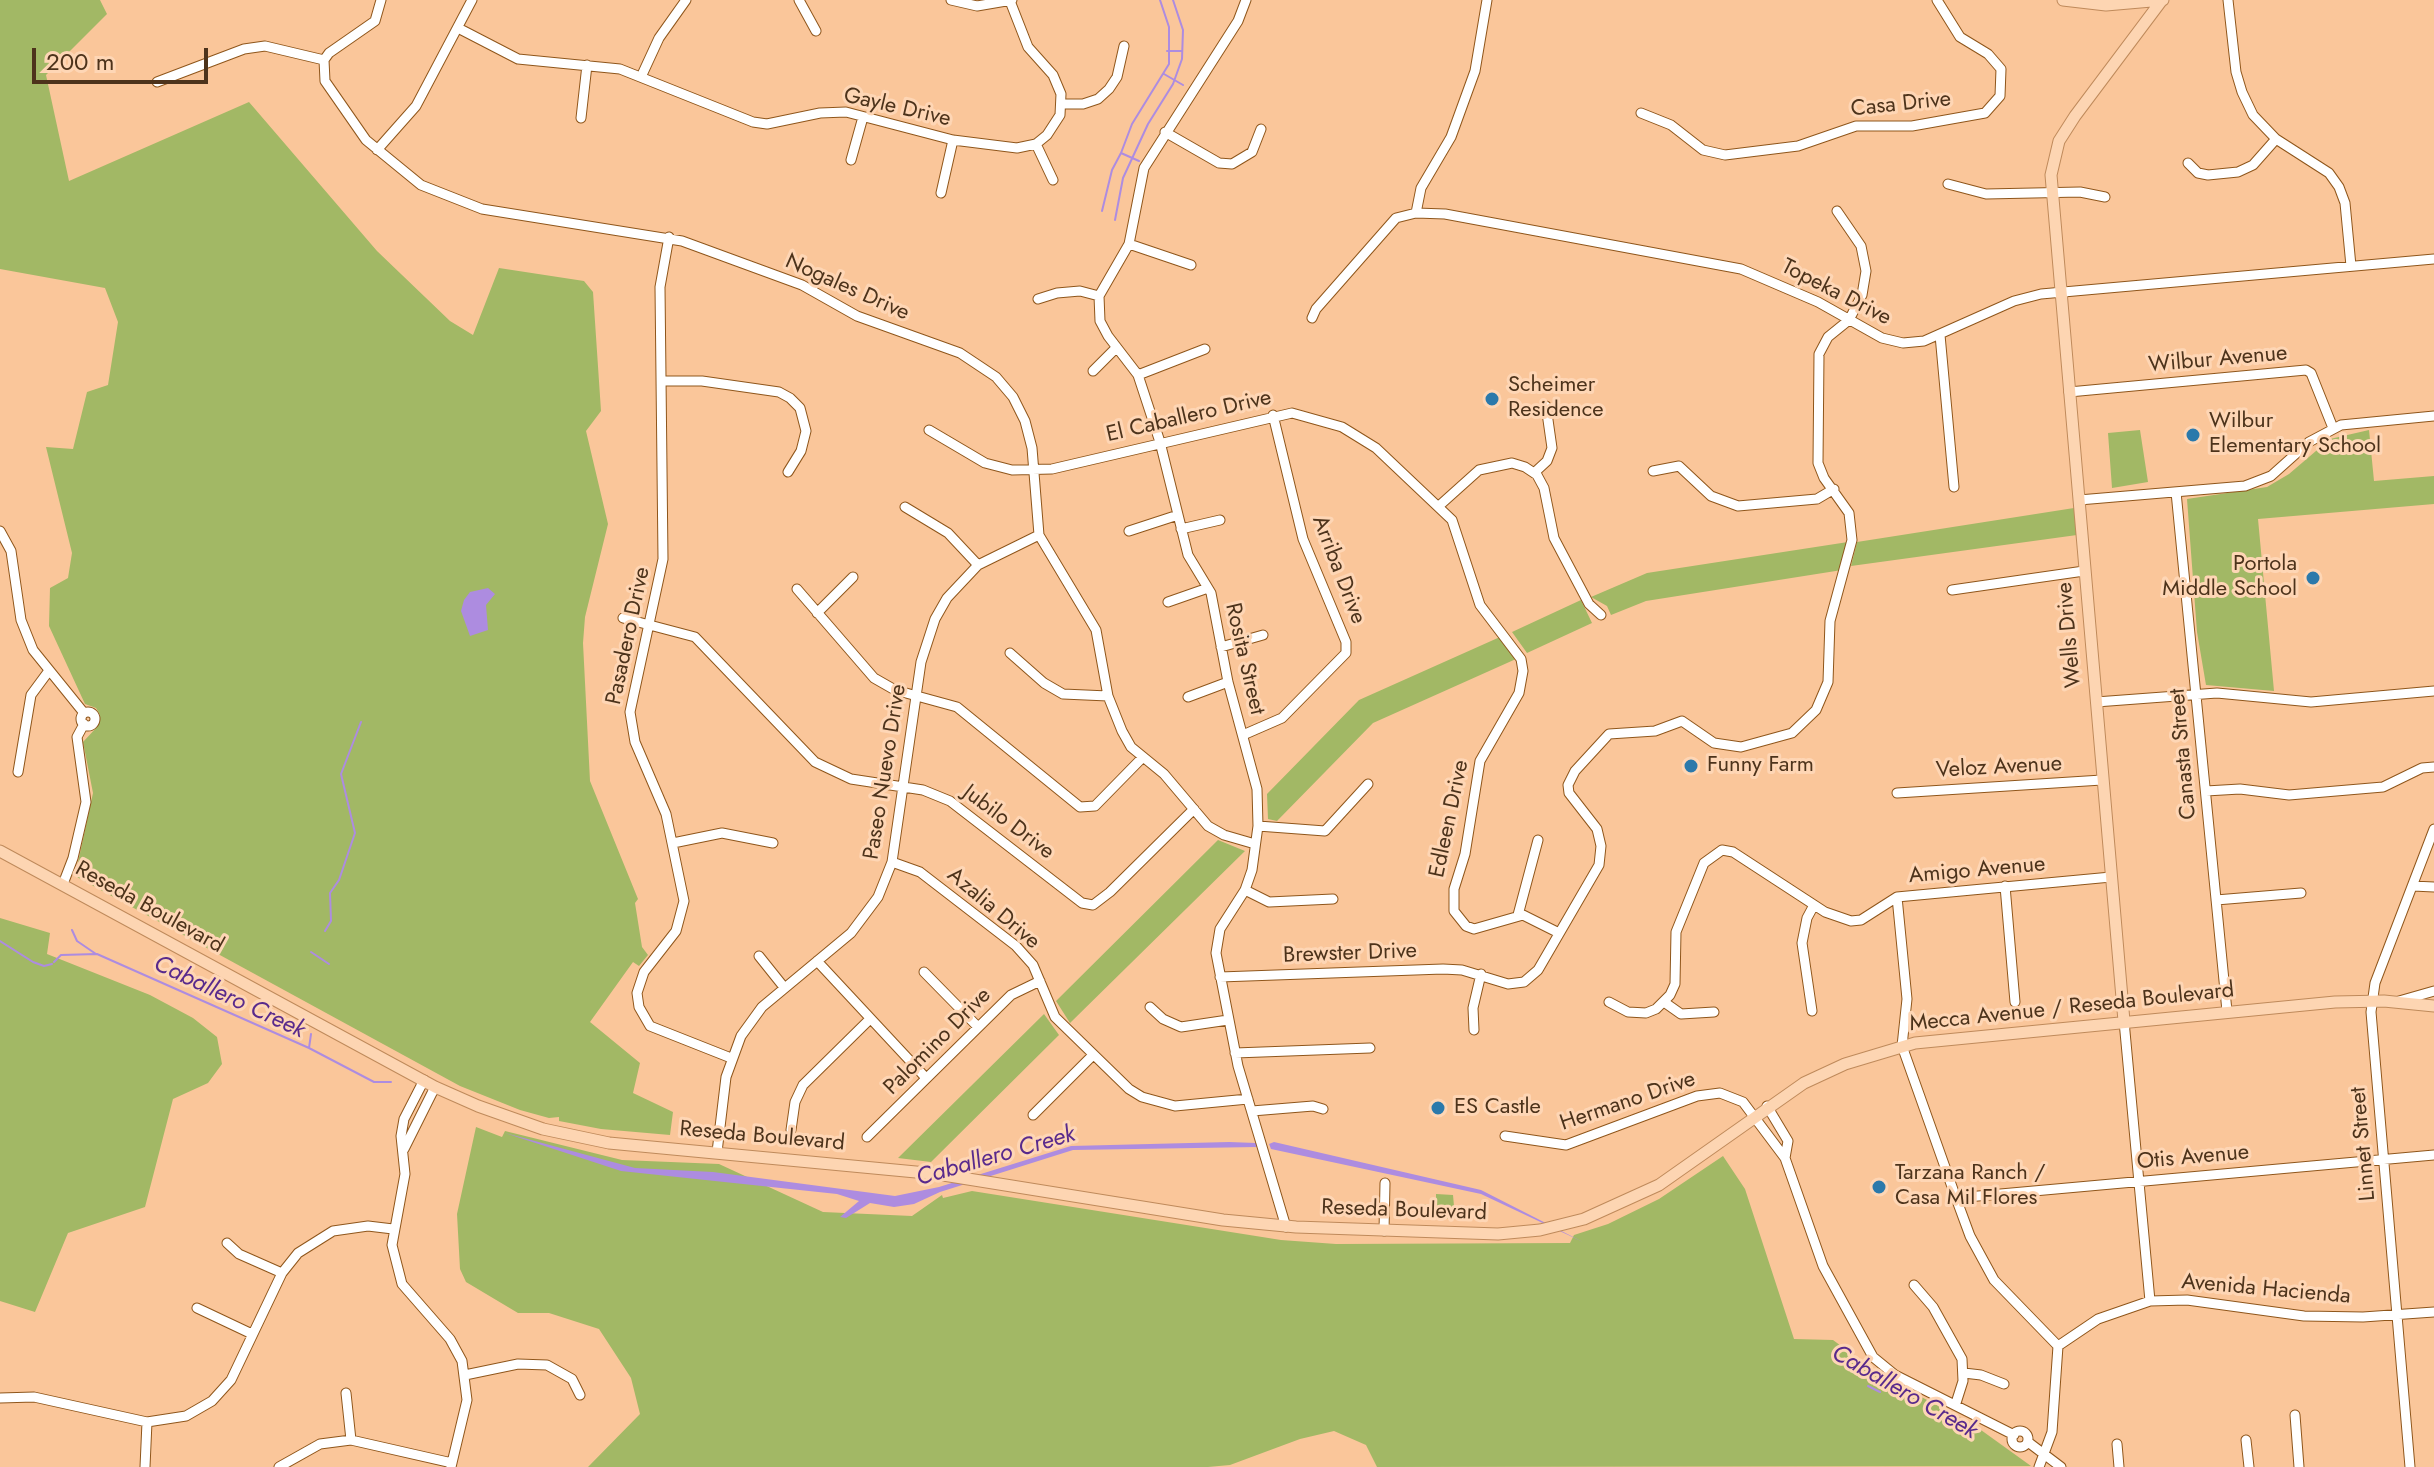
<!DOCTYPE html>
<style>
body{margin:0}
#map{position:relative;width:2434px;height:1467px;overflow:hidden;background:#fac69a;font-family:Jost,sans-serif}
canvas{display:block}
.scale{position:absolute;left:32px;top:48px;width:176px;height:36px;box-sizing:border-box;border:4px solid #4d331b;border-top:0;padding-left:10px;font-size:24px;line-height:28px;white-space:nowrap;color:#4d331b;-webkit-text-stroke:6px #fed6b5;paint-order:stroke}
</style>
<div id="map">
<canvas width="2434" height="1467"></canvas>
<div class="scale">200 m</div>
</div>
<script>
const context = document.querySelector('canvas').getContext('2d');
context.lineJoin = 'round';
function fillPath(path, color) { context.fillStyle = color; context.fill(path, 'evenodd'); }
const toPath = rows => new Path2D(rows.map(r => 'M' + r).join(''));
function stroke(path, color, width, dash) { context.strokeStyle = color; context.lineWidth = width; context.lineCap = dash ? 'butt' : 'round'; context.setLineDash(dash || []); context.stroke(path); }
function write(font, color, halo, rows, align = 'center') {
  context.font = font + ' Jost,sans-serif'; context.lineWidth = 6; context.setLineDash([]); context.textBaseline = 'middle'; context.strokeStyle = halo; context.fillStyle = color; for (const [text, x, y, turn = 0] of rows) {
    context.save(); context.translate(x, y); context.rotate((+turn || 0) * Math.PI / 180); context.textAlign = isNaN(turn) ? turn : align; if (halo) context.strokeText(text, 0, 0); context.fillText(text, 0, 0); context.restore();
  }
}
fillPath(toPath([
 [0,0,100,0,107,14,46,75,69,181,249,102,377,251,450,321,473,335,499,268,584,281,593,292,601,411,586,431,608,524,585,617,583,643,590,781,638,899,635,903,642,947,648,955,639,966,633,962,590,1022,640,1063,633,1093,673,1112,670,1135,601,1129,559,1121,559,1117,549,1118,520,1110,460,1086,75,876,93,793,83,742,97,727,100,715,96,708,85,704,49,626,50,588,68,578,72,553,46,447,73,449,87,392,108,385,118,322,105,288,0,269],
 [2140,430,2148,482,2112,488,2108,433],
 [2369,430,2374,481,2434,476,2434,504,2258,519,2274,691,2206,685,2197,632,2187,499,2267,487,2289,474,2330,439],
 [2074,508,2077,535,1851,566,1857,542],
 [1848,542,1842,570,1646,601,1611,615,1607,606,1591,597,1647,573],
 [1581,600,1592,623,1527,653,1512,632],
 [1500,637,1516,659,1373,723,1277,821,1268,819,1267,794,1359,700],
 [1218,840,1245,851,1070,1023,1056,1001],
 [0,918,50,933,47,954,150,995,193,1018,217,1037,222,1064,208,1083,173,1099,145,1207,68,1233,35,1312,0,1301],
 [1044,1014,1059,1035,931,1162,898,1158],
 [476,1127,502,1137,505,1131,622,1160,719,1164,823,1212,912,1216,942,1195,943,1198,972,1191,1281,1240,1336,1244,1570,1243,1574,1235,1608,1224,1659,1199,1723,1156,1745,1189,1794,1339,1833,1340,1882,1376,1974,1425,2031,1466,1377,1467,1366,1445,1334,1431,1300,1439,1230,1465,1208,1467,588,1467,640,1414,631,1378,599,1329,549,1313,518,1313,466,1282,460,1269,457,1214],
 [1436,1194,1453,1195,1455,1217,1452,1219,1422,1216,1422,1205,1436,1203]
]), '#a2b865');
fillPath(toPath([
 [488,588,495,594,486,605,488,630,470,636,461,611,464,600,470,592],
 [505,1133,635,1168,713,1172,895,1196,939,1187,1071,1146,1229,1142,1256,1143,1257,1147,1073,1150,940,1192,914,1204,894,1207,870,1203,846,1218,840,1217,859,1201,837,1194,621,1171],
 [1274,1142,1481,1190,1583,1242,1481,1194,1271,1149,1269,1144]
]), '#ad8ce0');
stroke(toPath([
 [1167,51,1181,51],
 [1164,74,1183,85],
 [1139,161,1121,153,1132,124,1169,64,1169,27,1160,0],
 [1102,211,1112,170,1121,153],
 [1115,220,1123,178,1148,124,1173,84,1182,59,1183,30,1173,0],
 [72,930,77,941,96,954],
 [325,931,331,921,330,893,339,880,355,833,341,774,361,722],
 [0,941,33,962,44,966,52,964],
 [311,952,329,964],
 [54,962,61,955,97,954,309,1048,374,1082,391,1082],
 [309,1048,311,1034],
 [1868,1386,1880,1392]
]), '#ad8ce0', 2);
const minor = toPath([
 [381,0,375,21,329,53,324,60,325,81,366,140,421,185,482,209,682,241,802,285,857,316,960,353,996,377,1013,397,1025,421,1032,448,1039,535,1096,630,1108,696,1122,731,1131,747,1164,774,1208,826,1224,835,1255,844],
 [799,0,816,31],
 [951,0,977,6,1012,0],
 [1246,0,1238,21,1144,168,1129,244,1099,296,1100,321,1108,336,1138,375,1160,442,1188,555,1211,593,1228,682,1257,789,1258,826,1252,870,1245,890,1220,929,1216,953,1238,1066,1286,1227],
 [2228,0,2236,72,2242,92,2253,115,2276,139,2329,173,2339,187,2345,203,2351,266],
 [458,28,518,59,620,69,753,122,767,124,820,113,846,112,953,140,1017,148,1036,144,1047,135,1060,115,1061,94,1053,75,1028,47,1010,1],
 [641,77,659,38,686,0],
 [157,82,244,49,265,46,324,60],
 [1062,104,1083,104,1098,99,1109,89,1117,77,1124,46],
 [1641,113,1671,125,1703,150,1725,155,1798,146,1856,126,1912,126,1985,113,2000,96,2001,69,1988,54,1960,37,1937,0],
 [581,118,587,65],
 [1165,132,1219,163,1232,164,1252,152,1261,129],
 [1036,144,1053,180],
 [377,150,416,106,472,0],
 [851,160,863,117],
 [2188,163,2198,173,2208,175,2238,172,2253,165,2276,139],
 [1948,184,1986,194,2080,192,2105,197],
 [941,193,953,140],
 [1416,213,1421,188,1451,137,1475,71,1487,0],
 [669,237,660,287,663,559,630,712,635,742,666,814,684,901,676,931,644,972,637,993,639,1007,650,1026,731,1058],
 [1129,244,1191,265],
 [1038,299,1057,293,1080,291,1099,296],
 [1312,318,1316,309,1396,218,1416,213,1445,214,1741,269,1818,302,1882,338,1903,343,1924,341,2014,301,2041,294,2434,259],
 [1940,335,1954,487],
 [1093,371,1116,348],
 [1138,375,1205,349],
 [661,381,702,381,779,392,790,398,800,408,806,431,801,451,788,472],
 [2069,392,2306,370,2311,373,2333,428],
 [929,430,985,463,1012,470,1052,469,1292,413,1342,427,1376,448,1452,520,1480,605,1521,659,1523,671,1519,693,1480,761,1465,854,1454,889,1454,911,1466,926,1474,929,1523,915,1559,933],
 [1653,471,1679,466,1711,496,1738,506,1817,499,1834,489],
 [1534,473,1547,461,1552,448,1546,406],
 [2176,492,2227,1011],
 [2079,500,2245,486,2271,476,2309,442,2341,425,2434,416],
 [1440,505,1479,470,1512,463,1525,467,1537,475,1544,488,1554,538,1589,604,1601,615],
 [905,507,948,533,978,565],
 [1181,529,1220,520],
 [0,531,11,551,21,620,33,650,84,713],
 [1129,531,1178,515],
 [797,589,874,678,895,690,957,707,1080,807,1095,806,1143,757],
 [1952,590,2084,571],
 [1168,602,1208,588],
 [817,613,853,577],
 [623,618,695,637,815,762,851,779,923,790,950,801,1082,903,1093,905,1110,892,1194,809],
 [1221,647,1263,635],
 [1010,653,1044,683,1063,694,1108,696],
 [1188,697,1228,682],
 [2096,702,2217,693,2311,702,2434,691],
 '81 719a7 7 0 1 1 14 0a7 7 0 1 1-14 0Z',
 [1243,735,1282,718,1346,653,1346,642,1303,539,1273,415],
 [18,772,31,695,48,672],
 [2206,791,2240,789,2289,795,2383,787,2422,768,2434,767],
 [1897,793,2102,780],
 [1258,826,1325,831,1368,784],
 [673,843,722,833,773,843],
 [892,862,920,872,1016,946,1033,965,1055,1017,1129,1089,1142,1097,1175,1106,1248,1099],
 [63,884,73,858,86,802,77,737,84,724],
 [2005,886,2015,1002],
 [2413,886,2434,887],
 [1245,890,1269,902,1333,899],
 [1897,897,1907,999,1902,1046,1956,1198,1970,1236,1994,1280,2058,1346],
 [2216,900,2301,893],
 [1518,915,1538,840],
 [759,956,783,986],
 [817,961,926,1078],
 [924,972,978,1027],
 [1220,977,1443,969,1462,970,1508,984,1524,982,1538,970,1599,865,1601,846,1597,829,1569,793,1568,785,1575,771,1609,734,1655,731,1682,721,1714,743,1741,747,1792,733,1816,710,1828,682,1830,621,1852,540,1849,513,1824,478,1818,463,1819,354,1828,337,1849,320,1862,295,1866,271,1861,246,1837,211],
 [2399,1001,2434,991],
 [1609,1002,1628,1012,1646,1013,1656,1009,1670,995,1675,984,1676,932,1704,863,1722,850,1733,852,1825,912,1851,921,1861,920,1897,897,2111,877],
 [1664,1002,1681,1014,1714,1012],
 [1150,1007,1163,1019,1181,1027,1228,1020],
 [1812,1011,1802,943,1807,918,1814,905],
 [2124,1021,2150,1301],
 [1474,1030,1473,1008,1481,974],
 [1235,1053,1370,1048],
 [424,1080,404,1119,401,1136,405,1174,392,1245,402,1284,450,1339,462,1361,467,1400,451,1467],
 [1767,1106,1788,1141,1785,1158],
 [1252,1111,1313,1106,1323,1109],
 [1033,1115,1093,1055],
 [791,1130,795,1102,803,1085,869,1020],
 [1505,1136,1566,1145,1697,1096,1720,1093,1743,1102,1785,1158,1823,1266,1873,1357,1895,1375,2014,1435],
 [867,1137,1011,995,1040,981],
 [404,1149,435,1087],
 [717,1152,726,1077,741,1036,762,1007,851,933,878,897,892,862,921,662,935,619,947,598,978,565,1039,535],
 [1956,1198,2434,1155],
 [1384,1231,1385,1183],
 [227,1243,239,1254,282,1273],
 [1914,1285,1933,1307,1962,1359,1963,1381,1956,1403],
 [197,1308,252,1334],
 [2058,1346,2098,1319,2150,1301,2187,1300,2304,1316,2363,1317,2434,1312],
 [1964,1373,1981,1375,2004,1384],
 [465,1375,518,1364,547,1365,572,1379,580,1395],
 [346,1393,351,1440],
 [0,1398,34,1397,147,1422,186,1416,212,1401,231,1380,282,1273,298,1253,333,1231,368,1226,393,1229],
 [2295,1415,2299,1467],
 '2012 1439a8 8 0 1 1 16 0a8 8 0 1 1-16 0Z',
 [2246,1440,2249,1467],
 [2028,1442,2061,1467],
 [2117,1444,2119,1467],
 [145,1467,147,1422],
 [279,1467,320,1444,351,1440,452,1463],
 [2039,1467,2052,1432,2058,1346],
 [2410,1467,2371,1012,2375,983,2434,829]
]);
const major = toPath([
 [2063,0,2106,5,2163,0],
 [0,851,435,1087,478,1106,543,1129,609,1143,937,1174,1223,1220,1296,1227,1498,1234,1540,1230,1584,1219,1659,1185,1804,1083,1845,1064,1915,1043,2335,1002,2384,1001,2434,1006],
 [2124,1021,2051,175,2059,141,2075,116,2162,0]
]);
stroke(minor, '#8f561b', 11);
stroke(major, '#bf8a5b', 13);
stroke(minor, '#fff', 9);
stroke(major, '#fdd5b2', 11);
for (const [x, y, r, color] of [
 [1492,399,8,"#2b79ab"],
 [2193,435,8,"#2b79ab"],
 [2313,578,8,"#2b79ab"],
 [1691,766,8,"#2b79ab"],
 [1438,1108,8,"#2b79ab"],
 [1879,1187,8,"#2b79ab"]
]) { const dot = new Path2D(); dot.arc(x, y, r, 0, 2 * Math.PI); context.fillStyle = color; context.fill(dot); stroke(dot, '#fed6b5', 3); }
write('22px', '#4d331b', '#fed6b5', [
 ["Casa Drive",1901,105,-6],
 ["Gayle Drive",897,108,13],
 ["Nogales Drive",847,288,24],
 ["Topeka Drive",1836,293,27],
 ["Wilbur Avenue",2218,360,-5],
 ["El Caballero Drive",1189,417,-13],
 ["Arriba Drive",1338,570,69],
 ["Wells Drive",2070,635,-95],
 ["Pasadero Drive",629,636,-78],
 ["Rosita Street",1244,659,77],
 ["Canasta Street",2184,754,-95],
 ["Veloz Avenue",1999,768,-3],
 ["Paseo Nuevo Drive",886,772,-81],
 ["Edleen Drive",1450,819,-78],
 ["Jubilo Drive",1008,823,37],
 ["Amigo Avenue",1977,871,-5],
 ["Reseda Boulevard",149,908,29],
 ["Azalia Drive",993,909,40],
 ["Brewster Drive",1350,954,-2],
 ["Mecca Avenue / Reseda Boulevard",2072,1008,-6],
 ["Palomino Drive",938,1042,-45],
 ["Hermano Drive",1628,1102,-19],
 ["Reseda Boulevard",762,1137,5],
 ["Linnet Street",2364,1144,-95],
 ["Otis Avenue",2193,1158,-5],
 ["Reseda Boulevard",1404,1211,2],
 ["Avenida Hacienda",2266,1290,5]
]);
write('22px', '#4d331b', '#fed6b5', [
 ["Scheimer",1508,386],
 ["Residence",1508,411],
 ["Wilbur",2209,422],
 ["Elementary School",2209,447],
 ["Portola",2297,565,"right"],
 ["Middle School",2297,590,"right"],
 ["Funny Farm",1707,766],
 ["ES Castle",1454,1108],
 ["Tarzana Ranch /",1895,1174],
 ["Casa Mil Flores",1895,1199]
], 'left');
write('italic 24px', '#592a8c', '#fed6b5', [
 ["Caballero Creek",229,998,25],
 ["Caballero Creek",996,1157,-16],
 ["Caballero Creek",1904,1393,30]
]);
</script>
